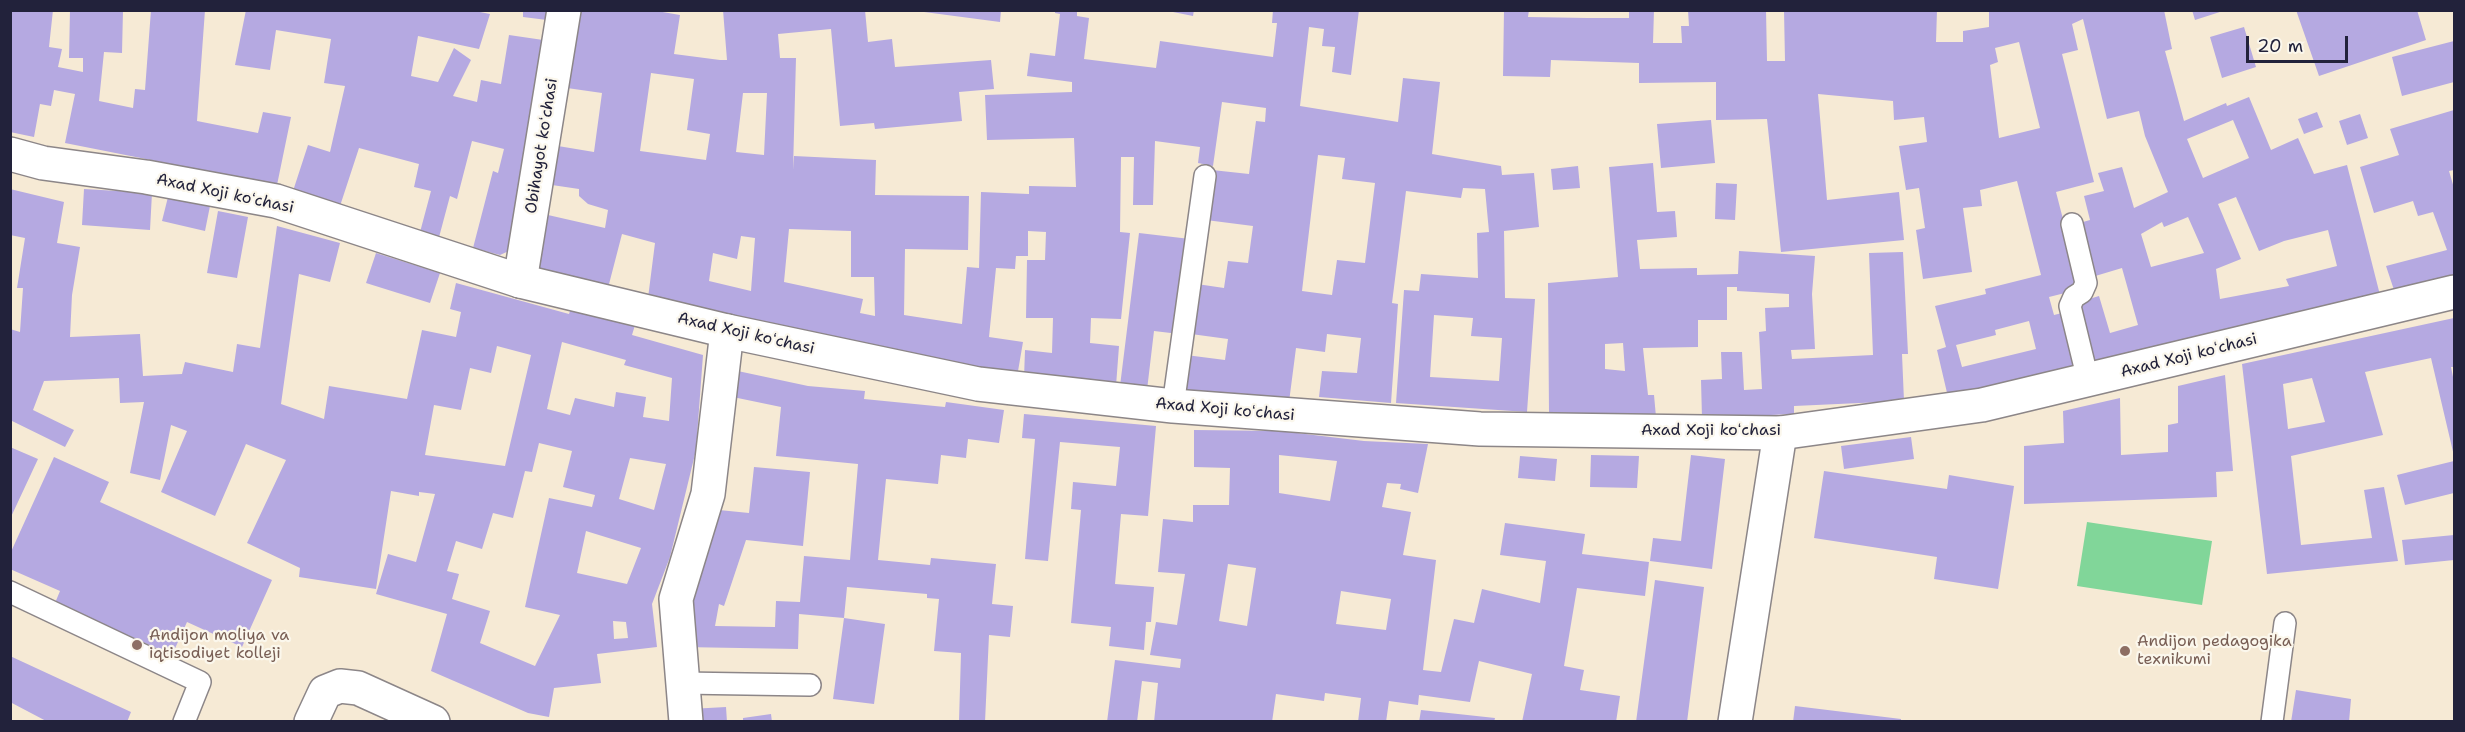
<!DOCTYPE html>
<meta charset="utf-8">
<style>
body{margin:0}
#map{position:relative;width:2465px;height:732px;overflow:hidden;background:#f6ead5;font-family:"Shantell Sans",sans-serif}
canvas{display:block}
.frame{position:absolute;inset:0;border:12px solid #22223b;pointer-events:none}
.scale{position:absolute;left:2246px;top:36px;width:102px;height:27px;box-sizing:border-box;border:3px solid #22223b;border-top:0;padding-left:8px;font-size:18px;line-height:21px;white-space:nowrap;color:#22223b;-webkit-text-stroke:4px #fbf7ec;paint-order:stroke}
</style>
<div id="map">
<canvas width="2465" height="732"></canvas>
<div class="frame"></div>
<div class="scale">20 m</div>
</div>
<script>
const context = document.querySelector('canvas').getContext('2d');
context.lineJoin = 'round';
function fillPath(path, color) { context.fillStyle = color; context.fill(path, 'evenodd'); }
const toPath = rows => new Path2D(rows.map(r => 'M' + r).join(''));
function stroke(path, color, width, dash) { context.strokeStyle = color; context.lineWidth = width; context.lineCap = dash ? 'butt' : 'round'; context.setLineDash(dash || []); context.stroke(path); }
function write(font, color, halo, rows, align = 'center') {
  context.font = font + ' "Shantell Sans",sans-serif'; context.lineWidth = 4.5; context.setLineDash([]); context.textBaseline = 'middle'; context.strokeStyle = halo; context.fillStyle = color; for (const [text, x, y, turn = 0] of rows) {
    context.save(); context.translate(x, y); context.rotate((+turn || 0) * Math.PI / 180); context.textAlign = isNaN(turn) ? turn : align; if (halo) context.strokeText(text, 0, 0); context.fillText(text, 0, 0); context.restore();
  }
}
fillPath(toPath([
 [2087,522,2212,541,2202,605,2077,586]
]), '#81d699');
fillPath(toPath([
 [10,10,53,10,49,47,62,49,58,67,83,72,83,58,69,58,70,10,123,10,122,53,104,52,99,101,133,108,135,89,145,90,151,10,205,10,197,121,258,133,263,112,291,117,277,185,65,143,75,94,54,90,51,106,40,104,34,137,10,132],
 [246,10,470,10,490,14,479,49,418,36,411,76,438,82,454,48,471,60,453,96,477,102,481,80,501,84,509,35,550,41,511,250,500,255,473,248,493,171,498,173,504,149,472,141,457,199,450,196,438,241,419,236,431,191,414,187,419,164,359,148,340,206,293,191,308,145,330,152,345,86,324,83,331,39,276,30,270,70,235,65],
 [523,10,556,10,555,21,523,17],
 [577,10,651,10,680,15,674,54,720,60,727,60,723,10,865,10,868,42,892,39,895,67,991,60,994,89,959,92,962,121,875,129,874,123,840,126,831,29,778,34,780,58,796,58,793,170,794,156,876,160,875,195,969,196,968,250,905,249,904,315,962,324,967,267,979,268,981,192,1029,194,1029,186,1076,187,1074,138,987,140,985,95,1072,92,1072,82,1027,76,1030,53,1055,56,1060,14,1055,13,1055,10,1077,10,1077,16,1089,18,1084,59,1156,68,1160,41,1273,57,1277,23,1272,23,1273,10,1359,10,1351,75,1332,72,1335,47,1322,46,1324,29,1309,27,1300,106,1398,122,1403,78,1440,82,1432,154,1501,166,1502,175,1534,173,1539,227,1504,231,1505,298,1535,299,1527,412,1396,403,1404,290,1419,291,1421,274,1478,278,1477,233,1489,232,1485,189,1463,188,1461,198,1406,191,1392,303,1398,304,1391,403,1319,397,1322,371,1357,373,1361,338,1327,334,1325,352,1296,348,1289,402,1182,389,1186,355,1225,360,1228,339,1191,334,1197,284,1224,288,1228,261,1248,263,1253,226,1206,220,1212,170,1249,174,1256,121,1265,122,1266,108,1222,102,1213,166,1198,163,1200,147,1155,141,1153,205,1133,205,1134,157,1121,157,1120,232,1130,233,1121,319,1091,318,1090,343,1119,346,1116,386,1024,378,1025,350,1052,353,1053,318,1026,318,1027,260,1045,260,1046,232,1028,231,1028,256,1016,256,1015,269,996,268,989,337,1023,342,1017,377,648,298,655,243,622,234,608,288,534,271,548,215,605,228,608,210,588,204,579,196,579,189,552,185,558,146,594,152,602,93,567,88],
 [651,73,694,79,687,130,710,134,706,160,640,151],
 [743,93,767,93,764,155,736,152],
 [1318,155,1345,158,1342,179,1375,183,1365,263,1337,260,1332,295,1302,291],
 [789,229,851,231,851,277,874,277,875,316,860,313,863,299,784,282],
 [741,236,755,238,751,291,709,281,713,253,737,259],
 [1434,315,1473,318,1471,336,1502,338,1499,381,1430,377],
 [909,10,1001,10,1000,22],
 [1163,10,1194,10,1193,16],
 [1504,10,1529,10,1528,17,1587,18,1629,18,1629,10,1654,10,1653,43,1682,43,1681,26,1689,26,1688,10,1766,10,1767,61,1785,61,1784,10,1937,10,1936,42,1963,42,1963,31,1989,27,1989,10,2164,10,2172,49,2165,51,2184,121,2226,103,2227,106,2249,97,2271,150,2298,138,2314,174,2347,165,2380,295,2295,316,2226,329,2093,366,2076,303,2099,296,2110,333,2138,325,2122,268,2092,277,2076,224,2090,220,2084,196,2104,191,2098,173,2122,167,2134,208,2168,192,2145,136,2139,111,2107,119,2083,19,2072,24,2078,50,2062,54,2094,182,2056,192,2081,289,2049,297,2054,315,2066,312,2079,364,1948,397,1937,350,1946,347,1935,306,1986,294,1985,289,2041,275,2017,181,1980,190,1982,206,1963,208,1972,272,1923,279,1916,230,1925,228,1919,188,1906,190,1899,146,1927,142,1924,117,1894,120,1893,101,1818,94,1827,200,1899,192,1904,240,1781,252,1767,119,1716,120,1716,82,1639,83,1639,63,1551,60,1550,77,1503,76],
 [2019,42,2040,128,1999,138,1990,65,1998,62,1995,48],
 [2233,120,2249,158,2203,178,2187,139],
 [2236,197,2259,251,2284,241,2328,230,2337,266,2286,279,2289,286,2220,299,2216,269,2241,259,2218,204],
 [2188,217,2204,253,2151,267,2141,234,2162,222,2164,227],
 [2029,321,2036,349,1962,367,1956,345,1996,335,1995,330],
 [2192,10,2223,10,2223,11,2195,20],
 [2296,10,2417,10,2426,40,2319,76],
 [2244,27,2256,67,2222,78,2210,37],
 [2454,41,2454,82,2402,96,2392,57],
 [2454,110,2454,170,2449,171,2454,188,2454,275,2394,290,2386,266,2447,250,2433,212,2418,216,2413,201,2374,213,2360,167,2399,155,2390,129],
 [2317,112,2323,127,2304,134,2298,119],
 [2360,114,2368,138,2347,145,2339,121],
 [1711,120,1715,163,1661,168,1657,124],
 [1653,163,1657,212,1675,211,1677,237,1637,240,1640,269,1697,268,1697,275,1738,274,1739,251,1815,256,1812,294,1815,349,1791,350,1792,359,1873,355,1869,253,1903,252,1908,354,1902,354,1904,401,1794,406,1794,414,1702,418,1701,380,1722,379,1721,352,1742,352,1744,390,1762,389,1759,332,1766,331,1765,308,1789,307,1789,294,1737,291,1737,287,1727,287,1727,320,1698,320,1698,347,1643,348,1648,395,1654,395,1656,417,1629,419,1549,413,1548,283,1618,277,1609,167],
 [1623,343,1625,371,1605,369,1605,344],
 [1578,166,1580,188,1553,190,1551,169],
 [1716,183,1737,184,1735,220,1715,219],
 [10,189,64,202,57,243,80,247,72,295,70,337,140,334,143,376,182,374,185,362,233,372,237,344,260,348,277,226,340,243,330,282,299,274,281,404,324,419,329,386,407,399,422,330,456,337,461,312,450,309,456,283,569,314,571,308,635,325,632,335,703,355,696,450,670,557,652,604,657,647,597,654,601,683,554,688,549,717,528,713,431,671,447,614,376,594,388,554,416,562,435,494,419,492,419,496,391,491,376,589,299,577,300,568,247,543,286,460,246,444,215,516,161,492,187,431,171,425,160,480,130,473,144,402,120,403,119,378,44,381,33,410,74,430,65,447,10,420,10,329,20,332,23,288,17,288,25,238,10,235],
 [562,342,626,360,624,365,672,378,669,421,643,417,646,397,616,392,614,407,575,398,570,415,547,409],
 [497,346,531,355,505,466,425,455,434,405,461,410,470,368,491,373],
 [539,443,572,451,563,487,595,495,592,507,549,498,525,607,560,615,535,666,480,643,490,611,452,599,459,574,447,571,456,541,482,549,493,513,513,518,525,471,532,472],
 [630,458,666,464,654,510,619,499],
 [586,531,641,548,627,584,577,573],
 [613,621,626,622,628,638,614,639],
 [84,189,152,193,150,230,82,225],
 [168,197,210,206,205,231,162,221],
 [218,211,248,217,237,278,207,273],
 [1139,233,1190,239,1179,334,1154,331,1147,390,1120,386],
 [376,253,440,273,430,303,366,283],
 [2454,318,2454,367,2451,367,2454,382,2454,456,2431,358,2365,372,2383,435,2291,456,2301,545,2372,538,2364,490,2384,487,2398,561,2267,574,2242,364],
 [2312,378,2325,422,2288,429,2283,384],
 [733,370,808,386,865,391,864,399,945,407,946,402,1004,410,999,443,968,439,966,458,941,455,938,484,886,479,878,560,930,565,931,558,996,564,992,604,1013,606,1010,637,989,635,985,722,959,722,961,653,934,651,939,599,927,598,927,594,847,587,844,618,799,614,798,649,682,647,691,595,719,510,749,513,754,467,810,472,803,546,746,540,724,606,719,604,715,626,775,627,776,601,800,602,804,556,850,560,858,464,776,456,781,407,728,396],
 [2225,375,2233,471,2216,472,2217,497,2024,504,2024,446,2064,443,2063,411,2120,398,2121,455,2168,452,2168,425,2178,423,2178,386],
 [1024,414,1156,426,1148,516,1121,514,1115,584,1154,587,1151,622,1146,622,1144,650,1109,646,1111,627,1071,623,1081,510,1071,509,1073,482,1116,486,1120,447,1060,442,1048,561,1025,559,1035,439,1022,438],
 [1194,430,1280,431,1364,441,1428,444,1418,493,1400,489,1401,484,1387,483,1382,507,1411,512,1403,555,1436,560,1423,670,1441,672,1454,619,1474,623,1482,589,1540,603,1546,561,1500,555,1505,523,1585,534,1582,554,1649,562,1645,596,1577,588,1564,666,1584,670,1580,690,1620,696,1616,722,1522,722,1532,674,1479,661,1470,702,1419,695,1418,705,1389,701,1386,722,1358,722,1361,698,1325,693,1324,701,1276,694,1272,722,1154,722,1158,683,1142,681,1137,722,1107,722,1115,660,1180,668,1181,659,1150,655,1156,622,1177,625,1185,574,1158,572,1163,519,1193,522,1193,505,1229,505,1230,468,1194,467],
 [1279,455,1337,461,1330,501,1279,493],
 [1228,564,1256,568,1247,626,1219,621],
 [1341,591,1391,599,1386,630,1336,624],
 [1911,437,1914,459,1844,469,1841,446],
 [10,447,38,459,10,519],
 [1591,455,1639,456,1637,488,1590,487],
 [1691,455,1725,459,1712,569,1650,561,1653,538,1681,541],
 [1520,456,1557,459,1555,481,1518,478],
 [54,457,109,482,100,502,272,580,242,647,187,622,172,655,55,603,60,591,10,569,10,554],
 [2454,461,2454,493,2405,505,2397,475],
 [1824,471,1947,489,1949,475,2014,486,1998,589,1934,579,1937,557,1814,538],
 [2454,535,2454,560,2405,565,2402,540],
 [1655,580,1704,587,1687,722,1636,722],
 [844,618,885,624,874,704,833,699],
 [10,656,131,712,127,722,48,722,10,702],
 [2296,690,2351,699,2349,722,2291,722],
 [1795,706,1901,719,1901,722,1793,722],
 [726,707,727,722,691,722,690,709],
 [1421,710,1495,718,1494,722,1419,722],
 [771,714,772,722,743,722,743,718]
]), '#b5a9e1');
const service = toPath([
 [2072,224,2086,283,2082,292,2074,297,2070,306,2088,380],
 [1173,406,1205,176],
 [10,592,200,682,184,722],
 [682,683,810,685],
 [2272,722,2285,623]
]);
const minor = toPath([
 [520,281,564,10],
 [311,722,325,692,340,686,358,688,433,722],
 [686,722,676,599,708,494,727,331],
 [1735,722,1780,433]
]);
const tertiary = toPath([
 [10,154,43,163,146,177,276,201,520,281,727,331,978,384,1173,406,1480,429,1780,433,1982,405,2454,292]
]);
stroke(service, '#8c8688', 24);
stroke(minor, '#8c8688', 36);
stroke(tertiary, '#8c8688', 36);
stroke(service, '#fff', 21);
stroke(minor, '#fff', 33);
stroke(tertiary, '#fff', 33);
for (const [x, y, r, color] of [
 [137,645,6,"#8d6e63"],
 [2125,651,6,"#8d6e63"]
]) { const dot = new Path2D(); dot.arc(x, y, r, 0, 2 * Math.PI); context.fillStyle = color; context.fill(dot); stroke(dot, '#fbf7ec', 2); }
write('16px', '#22223b', '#fbf7ec', [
 ["Obihayot koʻchasi",542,146,-81],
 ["Axad Xoji koʻchasi",225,194,12],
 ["Axad Xoji koʻchasi",746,334,13],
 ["Axad Xoji koʻchasi",2189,356,-14],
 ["Axad Xoji koʻchasi",1225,410,5],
 ["Axad Xoji koʻchasi",1711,431]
]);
write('16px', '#785e54', '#fbf7ec', [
 ["Andijon moliya va",149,636],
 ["iqtisodiyet kolleji",149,654],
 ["Andijon pedagogika",2137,642],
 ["texnikumi",2137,660]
], 'left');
</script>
